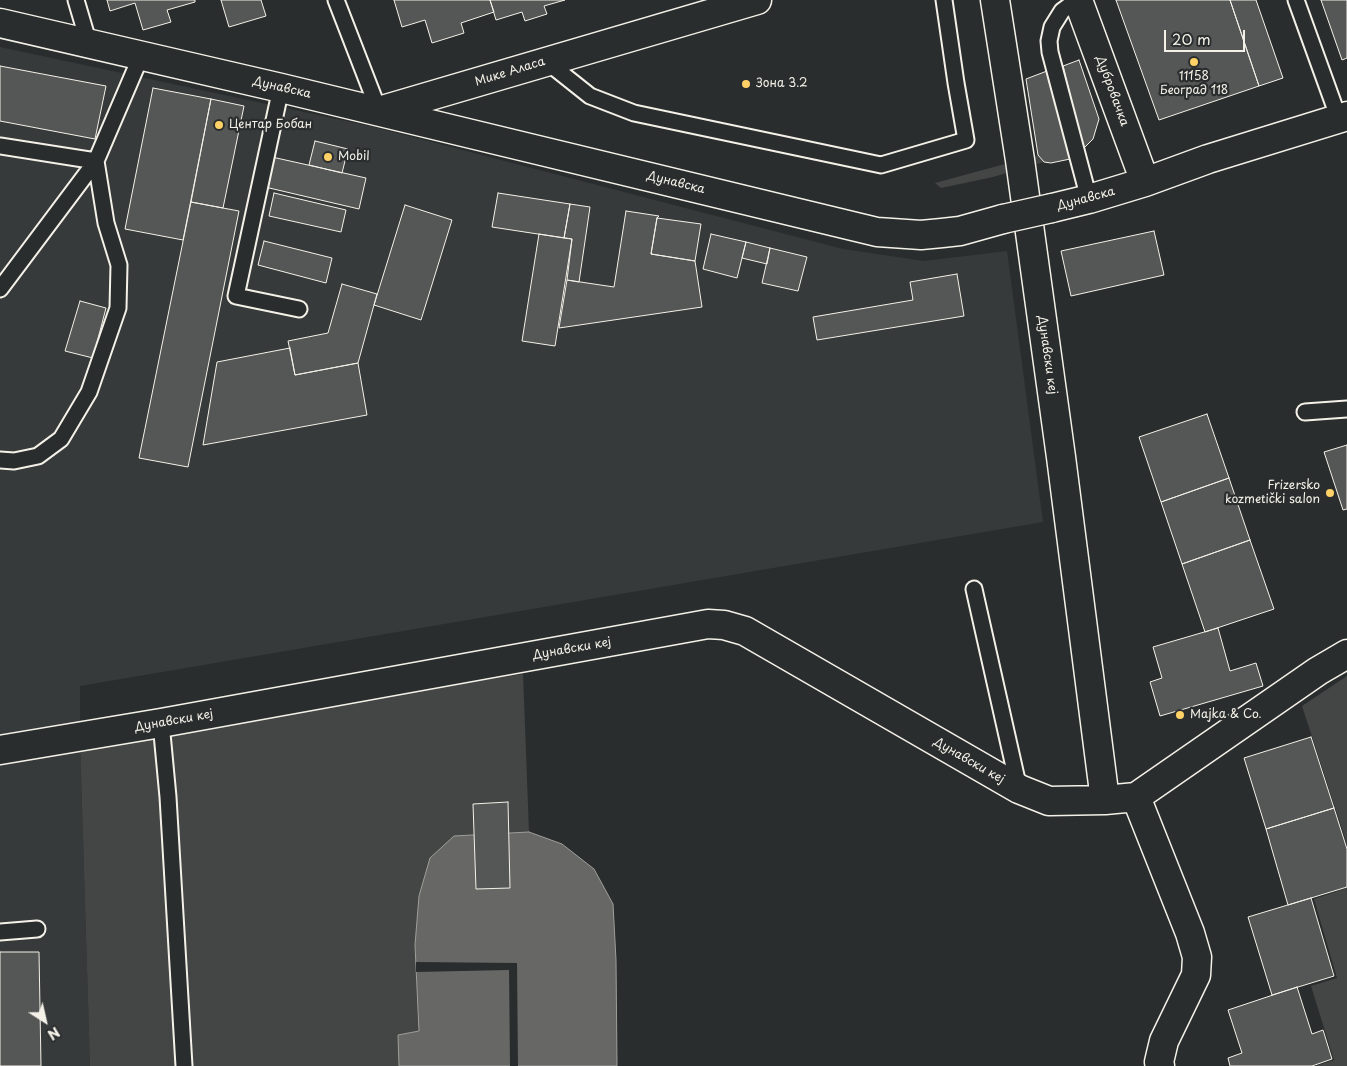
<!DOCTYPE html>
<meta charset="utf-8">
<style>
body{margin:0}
#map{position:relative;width:1347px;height:1066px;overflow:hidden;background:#2a2d2e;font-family:"Playpen Sans",sans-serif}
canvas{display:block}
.north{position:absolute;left:20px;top:996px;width:50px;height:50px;-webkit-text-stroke:4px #2a2d2e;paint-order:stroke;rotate:145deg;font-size:14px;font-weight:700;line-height:20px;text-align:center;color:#f4f1e8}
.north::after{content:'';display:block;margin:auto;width:18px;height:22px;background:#f4f1e8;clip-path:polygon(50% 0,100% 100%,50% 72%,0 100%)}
.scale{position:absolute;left:1164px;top:30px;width:81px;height:22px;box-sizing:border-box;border:2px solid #f4f1e8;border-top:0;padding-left:6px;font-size:15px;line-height:18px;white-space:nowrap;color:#f4f1e8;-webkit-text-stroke:4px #2a2d2e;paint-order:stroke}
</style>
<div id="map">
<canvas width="1347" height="1066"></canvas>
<div class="north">N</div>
<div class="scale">20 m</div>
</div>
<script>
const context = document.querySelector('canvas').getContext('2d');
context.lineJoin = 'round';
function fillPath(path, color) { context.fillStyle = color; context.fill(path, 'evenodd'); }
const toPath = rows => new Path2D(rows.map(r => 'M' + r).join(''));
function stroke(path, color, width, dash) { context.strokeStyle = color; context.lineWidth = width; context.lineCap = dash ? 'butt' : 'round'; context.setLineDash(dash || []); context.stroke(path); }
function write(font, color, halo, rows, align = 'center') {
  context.font = font + ' "Playpen Sans",sans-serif'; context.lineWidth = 4.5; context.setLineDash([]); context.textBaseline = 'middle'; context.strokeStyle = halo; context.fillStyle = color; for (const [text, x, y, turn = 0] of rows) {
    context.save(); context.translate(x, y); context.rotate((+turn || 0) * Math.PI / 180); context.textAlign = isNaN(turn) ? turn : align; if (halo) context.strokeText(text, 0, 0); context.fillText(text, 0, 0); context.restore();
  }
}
fillPath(toPath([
 [0,47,374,127,843,249,924,261,1007,251,1043,522,80,686,80,741,90,1066,0,1066]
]), '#373a3a');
fillPath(toPath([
 [1038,155,1044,162,993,177,941,188,935,183],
 [523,674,529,832,454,836,419,896,415,945,419,1031,399,1035,399,1066,90,1066,80,741],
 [1347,676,1347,844,1302,706],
 [1347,888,1347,1066,1316,1066,1334,1060,1311,986,1337,978,1314,899]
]), '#444645');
const water = toPath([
 [529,832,562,844,594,869,613,904,616,960,617,1066,399,1066,398,1035,419,1031,415,945,419,896,430,858,454,836,529,832]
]);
fillPath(water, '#676866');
stroke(water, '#9f9f9a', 1);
fillPath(toPath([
 [416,962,517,963,518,1066,510,1066,509,970,416,972]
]), '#2a2d2e');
const building = toPath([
 [107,0,195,0,195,2,167,10,171,22,143,30,135,3,110,11,107,0],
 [221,0,261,0,266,16,229,27,221,0],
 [394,0,490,0,494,12,461,23,464,33,432,43,425,20,402,27,394,0],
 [490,0,565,0,544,6,547,14,525,21,522,12,496,20,490,0],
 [1116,0,1230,0,1259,86,1159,120,1116,0],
 [1230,0,1256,0,1283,78,1259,86,1230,0],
 [1321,0,1347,0,1347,58,1342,60,1321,0],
 [1079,60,1099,119,1093,139,1083,149,1063,66,1079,60],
 [0,66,106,86,95,139,0,121,0,66],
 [1047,71,1070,159,1051,163,1044,162,1038,155,1026,79,1047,71],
 [153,88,211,99,183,240,125,229,153,88],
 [211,99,244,106,223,208,191,202,211,99],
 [315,141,348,149,342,173,309,165,315,141],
 [272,157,366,178,359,209,265,187,272,157],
 [274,193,346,210,341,232,269,216,274,193],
 [498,193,570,204,564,238,492,227,498,193],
 [191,202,239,211,188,467,139,458,191,202],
 [570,204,590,207,579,282,567,280,572,239,564,238,570,204],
 [405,205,452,220,421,320,374,305,405,205],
 [626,211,659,216,657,218,651,254,695,261,702,307,559,328,567,280,614,287,626,211],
 [657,218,701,224,695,261,651,254,657,218],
 [1154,231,1164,275,1071,296,1061,251,1154,231],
 [539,234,572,239,555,346,522,341,539,234],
 [711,234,746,242,737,278,703,269,711,234],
 [264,241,332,258,326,283,258,265,264,241],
 [746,242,770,248,767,264,742,258,746,242],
 [770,248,807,257,798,291,762,283,770,248],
 [957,274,964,316,817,340,813,317,913,300,910,282,957,274],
 [342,284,377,294,358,363,295,375,288,341,328,333,342,284],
 [80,301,106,308,93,358,65,351,80,301],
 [290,348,295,375,358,363,367,415,203,445,217,362,290,348],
 [1207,414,1229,478,1161,502,1139,437,1207,414],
 [1347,445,1347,509,1343,510,1324,452,1347,445],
 [1229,478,1250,540,1182,564,1161,502,1229,478],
 [1250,540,1274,609,1205,632,1182,564,1250,540],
 [1218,628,1230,671,1256,663,1263,686,1160,716,1150,682,1162,678,1153,647,1218,628],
 [1311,737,1334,808,1266,829,1244,758,1311,737],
 [508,802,510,888,476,889,473,804,508,802],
 [1334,808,1347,849,1347,887,1288,905,1266,829,1334,808],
 [1311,898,1334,976,1272,995,1248,917,1311,898],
 [0,952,39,952,41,1066,0,1066,0,952],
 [1297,987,1312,1034,1323,1030,1332,1059,1312,1066,1230,1066,1228,1058,1242,1053,1228,1010,1297,987]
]);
fillPath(building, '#555756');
stroke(building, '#f4f1e8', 1);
const lane = toPath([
 [76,0,89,44],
 [336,0,379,111],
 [1077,0,1062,11,1052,27,1049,41,1050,52,1089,199],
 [1296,0,1339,119],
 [546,61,590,96,634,113,881,165,966,140,956,83,944,0],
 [281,88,236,296,299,309],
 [0,146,96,161,106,223,119,265,118,308,89,392,61,439,38,456,14,461,0,460],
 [0,289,96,161,141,56],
 [1305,412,1347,409],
 [974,589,1019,789],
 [161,723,168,797,184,1066],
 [0,932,37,929]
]);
const street = toPath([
 [995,0,1020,160,1061,457,1105,800],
 [379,111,757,0],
 [0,750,161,723,708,624,724,625,745,631,1019,789,1049,801,1105,800,1136,797,1318,671,1347,654],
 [1136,797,1190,933,1197,957,1196,975,1164,1041,1159,1062,1160,1066]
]);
const secondary = toPath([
 [1078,0,1145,182],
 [0,23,281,88,877,232,921,235,942,233,960,231,1003,219],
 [1052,208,1089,199,1145,182,1208,159,1347,116]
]);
stroke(lane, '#f4f1e8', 19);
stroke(street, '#f4f1e8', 31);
stroke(secondary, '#f4f1e8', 31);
stroke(lane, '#2a2d2e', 15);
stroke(street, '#2a2d2e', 28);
stroke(secondary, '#2a2d2e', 28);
const secondaryBridge = toPath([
 [1003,219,1052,208]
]);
stroke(secondaryBridge, '#f4f1e8', 31, []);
stroke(secondaryBridge, '#2a2d2e', 28);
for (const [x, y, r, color] of [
 [1194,62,5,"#ffd166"],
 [746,84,5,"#ffd166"],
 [219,125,5,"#ffd166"],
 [328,157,5,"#ffd166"],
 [1330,493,5,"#ffd166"],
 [1180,715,5,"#ffd166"]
]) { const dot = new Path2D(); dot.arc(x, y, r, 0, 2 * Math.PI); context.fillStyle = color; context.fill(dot); stroke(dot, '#2a2d2e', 2); }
write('12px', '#f4f1e8', '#2a2d2e', [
 ["Мике Аласа",510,72,-17],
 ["Дунавска",282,88,13],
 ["Дубровачка",1112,91,70],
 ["Дунавска",676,183,14],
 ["Дунавска",1086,199,-15],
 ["Дунавски кеј",1047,355,82],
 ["Дунавски кеј",572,649,-10],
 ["Дунавски кеј",174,721,-10],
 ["Дунавски кеј",969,761,30]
]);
write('12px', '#f4f1e8', '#2a2d2e', [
 ["11158",1194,77,"center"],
 ["Београд 118",1194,91,"center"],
 ["Зона 3.2",756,84],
 ["Центар Бобан",229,125],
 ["Mobil",338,157],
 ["Frizersko",1320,486,"right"],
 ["kozmetički salon",1320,500,"right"],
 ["Majka & Co.",1190,715]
], 'left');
</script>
